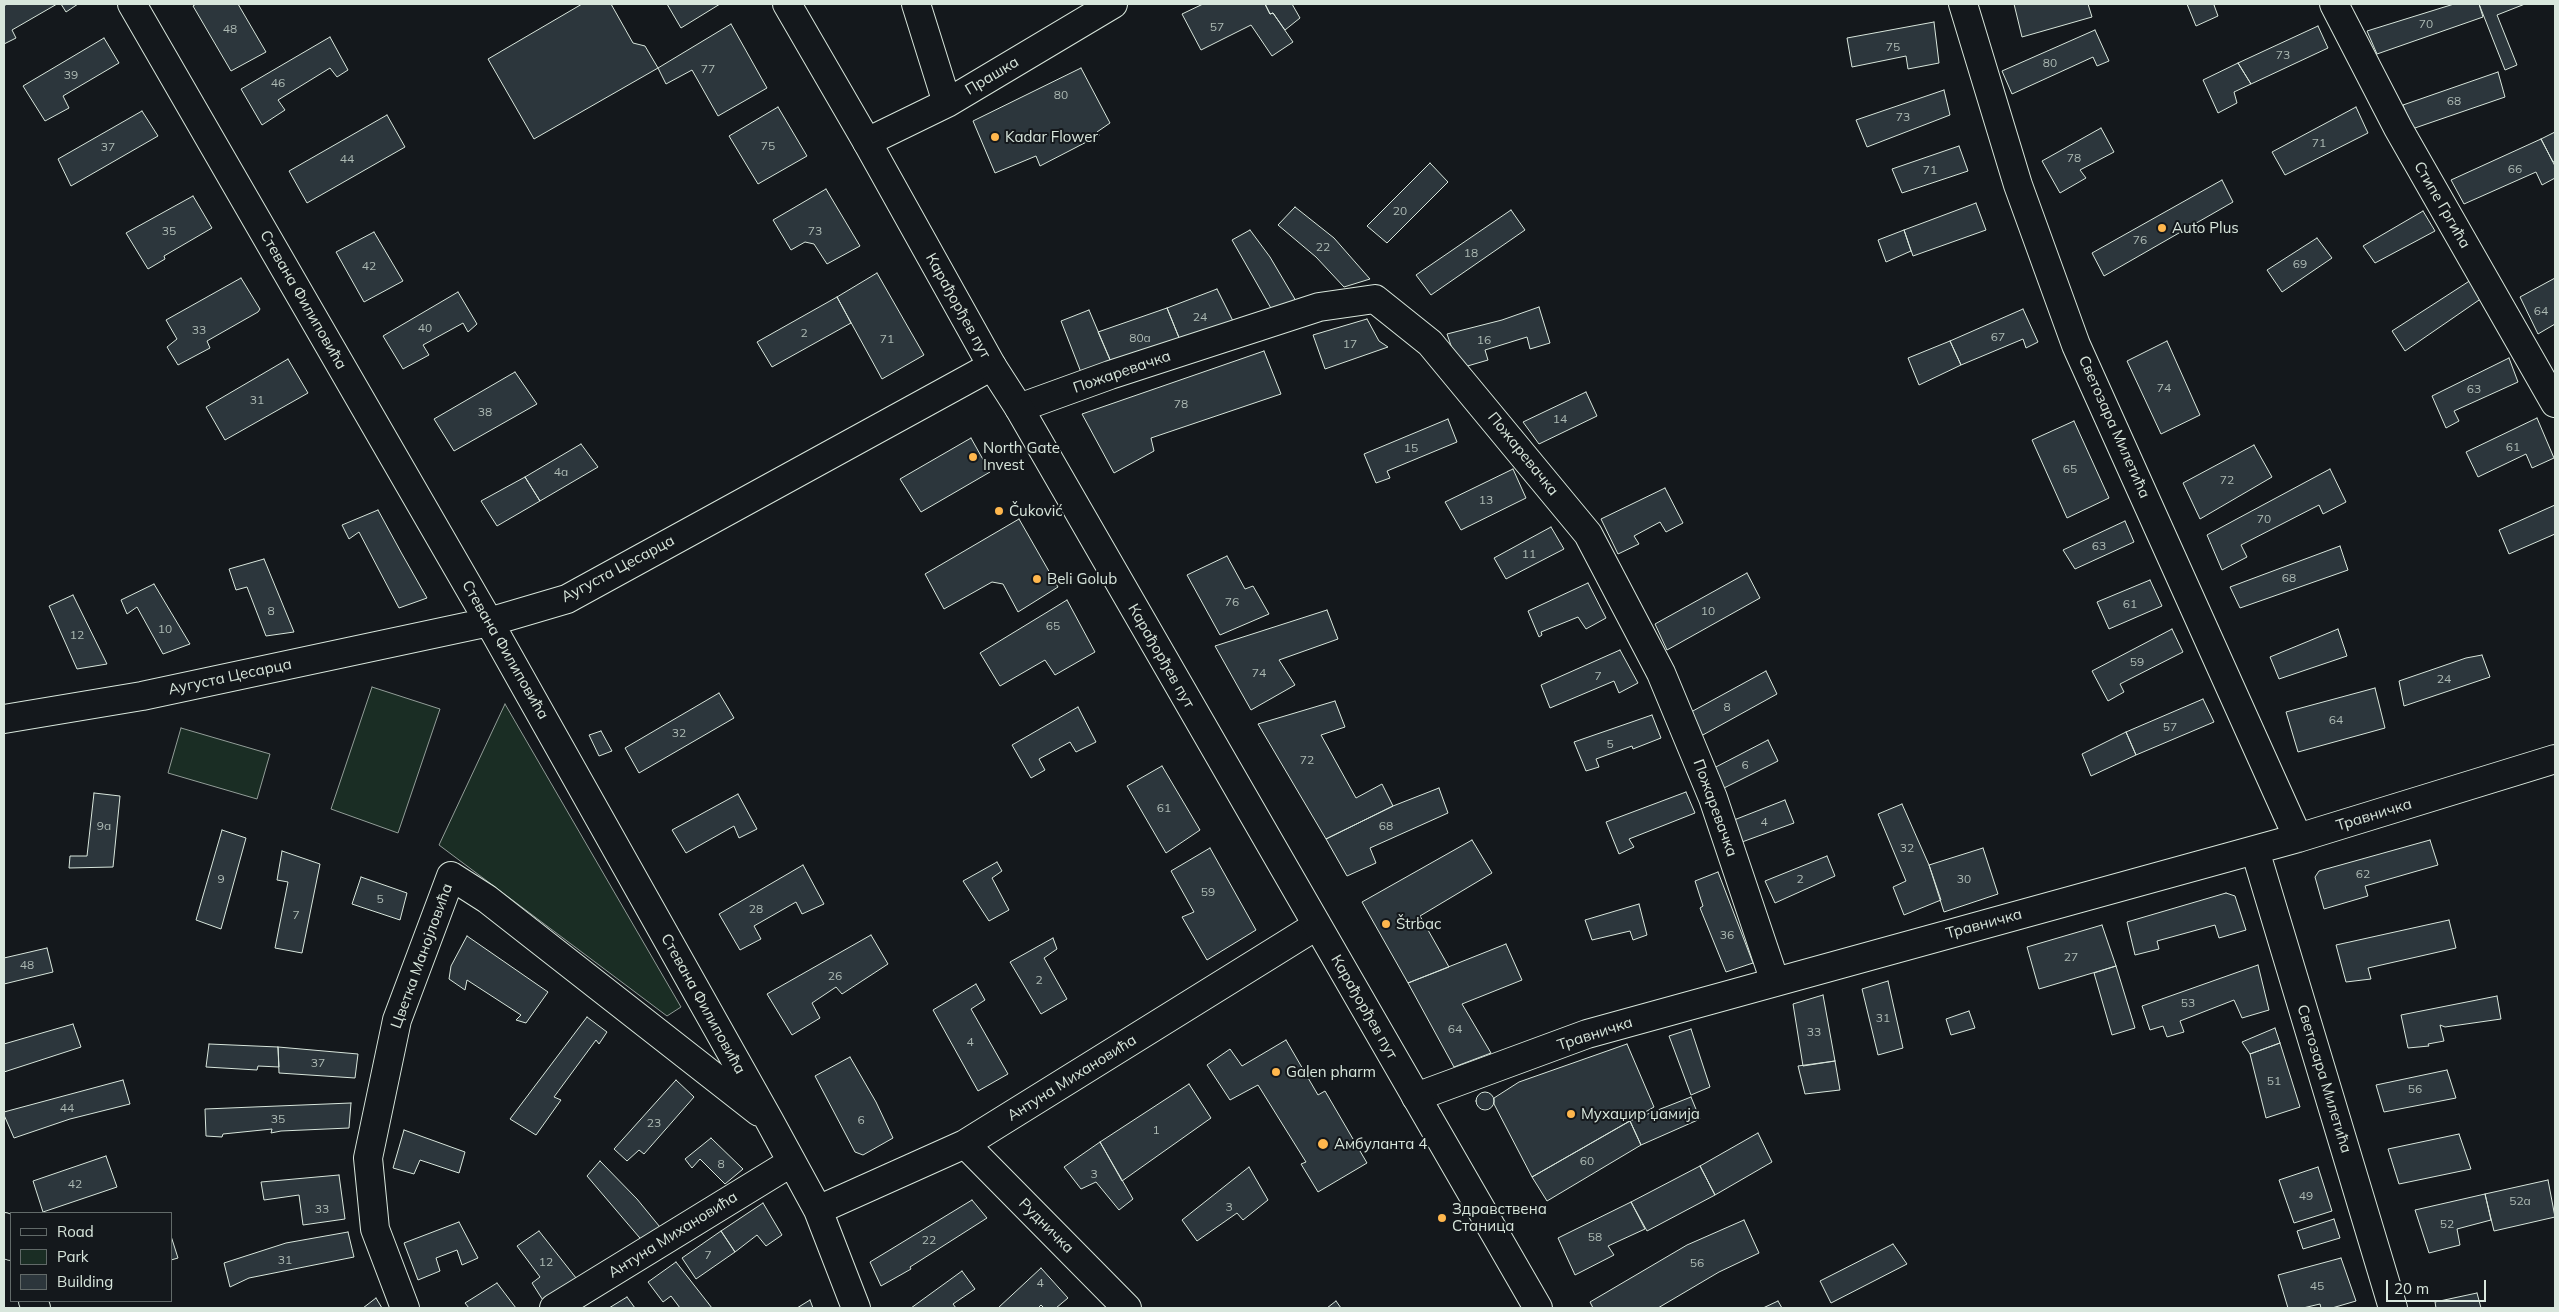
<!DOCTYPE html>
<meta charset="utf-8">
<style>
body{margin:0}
#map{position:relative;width:2559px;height:1312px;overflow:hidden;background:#14181c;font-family:Mulish,sans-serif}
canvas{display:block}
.frame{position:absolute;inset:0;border:5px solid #d8e6dc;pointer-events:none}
.legend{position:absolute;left:10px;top:1212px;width:162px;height:90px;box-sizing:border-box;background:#14181c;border:1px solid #626a69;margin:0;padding:6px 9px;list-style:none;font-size:15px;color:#d8e6dc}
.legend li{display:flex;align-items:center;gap:10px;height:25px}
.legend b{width:25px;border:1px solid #626a69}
.scale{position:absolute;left:2386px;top:1280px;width:100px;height:22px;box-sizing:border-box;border:2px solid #d8e6dc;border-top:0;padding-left:6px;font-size:15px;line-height:18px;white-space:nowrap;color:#d8e6dc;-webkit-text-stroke:4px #14181c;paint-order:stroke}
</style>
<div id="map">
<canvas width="2559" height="1312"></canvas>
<div class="frame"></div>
<ul class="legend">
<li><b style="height:6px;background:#14181c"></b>Road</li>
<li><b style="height:14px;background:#1a2d24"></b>Park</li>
<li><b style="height:14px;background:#2c363c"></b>Building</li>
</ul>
<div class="scale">20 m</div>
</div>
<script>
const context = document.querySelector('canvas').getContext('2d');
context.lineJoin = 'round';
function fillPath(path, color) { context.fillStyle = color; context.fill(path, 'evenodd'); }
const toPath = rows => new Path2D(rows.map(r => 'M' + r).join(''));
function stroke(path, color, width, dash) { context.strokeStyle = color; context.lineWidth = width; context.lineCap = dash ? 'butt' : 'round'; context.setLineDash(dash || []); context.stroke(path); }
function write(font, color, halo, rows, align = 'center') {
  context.font = font + ' Mulish,sans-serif'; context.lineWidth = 4; context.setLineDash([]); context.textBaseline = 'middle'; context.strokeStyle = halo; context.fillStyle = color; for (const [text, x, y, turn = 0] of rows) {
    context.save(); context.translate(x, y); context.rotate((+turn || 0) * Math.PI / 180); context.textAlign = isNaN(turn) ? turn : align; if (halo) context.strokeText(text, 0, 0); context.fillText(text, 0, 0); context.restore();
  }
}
const green = toPath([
 [372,687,440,709,398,833,331,809,372,687],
 [505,704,681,1007,667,1016,439,845,505,704],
 [181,728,270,754,257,799,168,773,181,728]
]);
fillPath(green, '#1a2d24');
stroke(green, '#939e99', 1);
const building = toPath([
 [7,4,57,4,12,30,16,38,4,44,4,6,7,4],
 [61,4,78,4,66,12,61,4],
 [196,4,238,4,266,52,231,71,193,6,196,4],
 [582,4,611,4,633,43,645,46,658,68,534,139,488,59,582,4],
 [667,4,720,4,681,28,667,4],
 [1203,4,1265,4,1270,14,1273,13,1293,42,1272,56,1251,25,1201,50,1182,14,1203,4],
 [1265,4,1292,4,1300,18,1285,30,1273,13,1270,14,1265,4],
 [2014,4,2088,4,2092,17,2022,37,2014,4],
 [2187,4,2217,4,2214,5,2218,16,2196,26,2187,4],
 [2454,4,2479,4,2483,17,2377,54,2367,31,2454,4],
 [2479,4,2525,4,2497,15,2517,65,2505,70,2479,4],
 [1934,22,1939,63,1908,69,1906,56,1852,67,1847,38,1934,22],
 [731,24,767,88,718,116,692,70,666,84,658,68,731,24],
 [2318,26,2328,48,2251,84,2238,63,2318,26],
 [2095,30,2109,61,2097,66,2093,57,2012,94,2002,71,2095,30],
 [330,37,348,70,337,77,330,68,278,100,285,110,262,125,241,89,330,37],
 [104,38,119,63,63,96,69,108,45,121,23,86,104,38],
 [2238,63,2251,84,2234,92,2237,103,2218,113,2203,80,2238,63],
 [1081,68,1110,123,1097,132,1100,135,1040,166,1036,156,995,173,973,121,1081,68],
 [2498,72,2505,97,2412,129,2403,105,2498,72],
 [1944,90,1950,115,1867,147,1856,120,1944,90],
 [778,107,807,156,758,184,729,136,778,107],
 [2356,107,2368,133,2285,175,2272,152,2356,107],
 [142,111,158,136,71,186,58,159,142,111],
 [387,115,405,147,307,203,289,171,387,115],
 [2101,128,2114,152,2080,170,2086,178,2060,193,2042,161,2101,128],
 [2555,132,2555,161,2553,162,2541,139,2555,132],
 [2541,139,2555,166,2555,178,2542,185,2536,172,2464,204,2451,180,2541,139],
 [1959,146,1968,171,1902,193,1892,169,1959,146],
 [1430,163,1448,182,1387,243,1367,226,1430,163],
 [2222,180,2233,202,2104,276,2092,253,2222,180],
 [826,189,860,246,827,264,814,244,805,242,791,250,773,220,826,189],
 [193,196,212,228,164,256,165,259,148,269,126,233,193,196],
 [1976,203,1986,230,1913,256,1904,230,1976,203],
 [1295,207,1334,238,1370,279,1344,287,1316,257,1278,225,1295,207],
 [1511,210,1525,230,1431,295,1416,275,1511,210],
 [2423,211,2435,231,2375,263,2363,246,2423,211],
 [1250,230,1270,257,1296,301,1272,310,1232,240,1250,230],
 [1904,230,1911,251,1886,262,1878,240,1904,230],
 [374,232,403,281,364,302,336,252,374,232],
 [2317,238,2332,258,2282,292,2267,270,2317,238],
 [877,273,924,355,882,379,837,297,877,273],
 [241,278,260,309,258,312,207,341,210,348,178,365,167,347,177,339,166,320,241,278],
 [2555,278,2555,324,2538,334,2520,297,2555,278],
 [2471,280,2482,298,2405,351,2392,331,2471,280],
 [1217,289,1235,325,1182,345,1167,308,1217,289],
 [458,292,477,324,468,332,463,323,423,345,429,355,403,369,383,336,458,292],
 [837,297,851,323,772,367,757,342,837,297],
 [1539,307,1550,343,1530,349,1527,337,1485,350,1488,360,1464,367,1455,357,1447,334,1502,320,1539,307],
 [1167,308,1182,345,1114,369,1098,332,1167,308],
 [2023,309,2038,342,2026,348,2023,339,1961,365,1950,341,2023,309],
 [1089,310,1114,369,1084,380,1061,321,1089,310],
 [1367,319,1379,341,1388,347,1325,369,1313,335,1367,319],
 [1950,341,1961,365,1919,385,1908,358,1950,341],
 [2167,341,2200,415,2161,434,2127,361,2167,341],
 [1264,351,1281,394,1151,438,1154,451,1114,473,1082,414,1264,351],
 [2509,358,2518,382,2454,411,2459,421,2446,428,2432,396,2509,358],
 [288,359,308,393,225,440,206,407,288,359],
 [515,372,537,404,454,451,434,419,515,372],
 [1586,392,1597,416,1539,444,1523,422,1586,392],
 [2537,418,2554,458,2532,468,2526,454,2478,477,2466,452,2537,418],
 [1448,419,1457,442,1387,471,1390,478,1376,483,1364,454,1448,419],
 [2074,421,2109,498,2067,518,2032,440,2074,421],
 [971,438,990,472,921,512,900,479,971,438],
 [581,444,598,467,540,501,525,477,581,444],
 [2254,445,2272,477,2200,519,2183,483,2254,445],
 [1513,469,1526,498,1461,530,1445,502,1513,469],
 [2330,469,2346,502,2323,514,2319,505,2241,545,2247,557,2222,570,2207,535,2330,469],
 [525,477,540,501,497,526,481,501,525,477],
 [1665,488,1683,523,1666,532,1660,522,1634,536,1639,544,1618,554,1601,519,1665,488],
 [2555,505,2555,534,2509,554,2499,530,2555,505],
 [378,510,402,554,427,598,399,608,359,532,349,539,342,525,378,510],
 [1019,519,1058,587,1018,612,1003,584,992,582,944,609,925,574,1019,519],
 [2125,521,2134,542,2075,569,2063,550,2125,521],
 [1551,527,1564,549,1506,579,1494,558,1551,527],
 [2340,546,2348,570,2240,608,2230,587,2340,546],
 [1227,556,1245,589,1253,586,1269,614,1220,635,1187,575,1227,556],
 [264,559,294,632,266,636,247,587,236,590,229,569,264,559],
 [1747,573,1760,598,1667,650,1655,624,1747,573],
 [2150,580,2162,606,2109,629,2097,602,2150,580],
 [1588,583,1606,618,1586,629,1578,617,1541,632,1542,635,1539,637,1528,611,1588,583],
 [154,584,190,644,163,654,137,607,127,614,121,600,154,584],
 [73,595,107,664,77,669,49,606,73,595],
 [1067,600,1095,652,1055,675,1045,660,1000,686,980,653,1067,600],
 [1327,610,1338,639,1279,660,1295,685,1251,710,1215,646,1327,610],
 [2172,629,2183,652,2120,684,2124,692,2108,701,2092,671,2172,629],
 [2338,629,2347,656,2279,679,2270,657,2338,629],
 [1620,650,1638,683,1619,693,1614,681,1550,708,1541,685,1620,650],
 [2482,655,2490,677,2404,706,2399,681,2466,658,2482,655],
 [1766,671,1777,694,1701,736,1691,712,1766,671],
 [2375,688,2385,728,2298,752,2286,712,2375,688],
 [719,693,734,718,639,773,625,748,719,693],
 [2203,699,2214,722,2136,755,2126,732,2203,699],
 [1335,701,1345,727,1321,735,1356,798,1382,784,1393,806,1326,839,1258,724,1335,701],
 [1078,707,1096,742,1076,752,1070,742,1039,759,1045,770,1031,778,1012,745,1078,707],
 [1652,715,1661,738,1633,749,1632,746,1596,759,1599,767,1586,771,1574,742,1652,715],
 [601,731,612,751,599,756,589,735,601,731],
 [2126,732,2136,755,2091,776,2082,754,2126,732],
 [1768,740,1778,761,1720,790,1712,769,1768,740],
 [1162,766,1200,830,1166,853,1127,786,1162,766],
 [1439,788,1448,813,1370,848,1376,863,1347,876,1326,839,1393,806,1439,788],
 [1686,792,1695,813,1629,839,1634,847,1619,854,1606,822,1686,792],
 [94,793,120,796,113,867,69,868,70,856,87,856,94,793],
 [738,794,757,829,739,838,734,826,686,853,672,830,738,794],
 [1785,800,1794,823,1742,842,1734,820,1785,800],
 [1902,804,1929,865,1941,900,1904,915,1893,887,1906,881,1878,814,1902,804],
 [222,830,246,838,221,929,196,920,222,830],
 [1472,840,1492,873,1420,916,1449,967,1408,983,1362,902,1472,840],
 [2430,840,2438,865,2365,886,2368,896,2324,909,2315,877,2319,871,2430,840],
 [1210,848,1256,930,1207,960,1182,917,1194,912,1171,871,1210,848],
 [1983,848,1998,894,1944,912,1929,865,1983,848],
 [282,851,320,864,302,953,275,948,288,882,277,880,282,851],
 [1827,856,1835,876,1775,903,1765,881,1827,856],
 [997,862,1002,871,992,878,1009,910,989,921,963,881,997,862],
 [803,865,824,904,802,914,796,902,754,926,761,939,740,950,719,914,803,865],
 [1718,872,1753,963,1726,972,1700,908,1703,906,1695,881,1718,872],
 [361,877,407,893,400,920,352,904,361,877],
 [2226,893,2235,896,2246,930,2219,938,2215,925,2157,941,2159,949,2135,955,2127,922,2226,893],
 [1639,904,1647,935,1633,940,1630,931,1592,940,1585,920,1639,904],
 [2449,920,2456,948,2368,968,2371,979,2346,982,2336,945,2449,920],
 [2102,925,2116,966,2039,989,2027,947,2102,925],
 [871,935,888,964,842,994,836,987,812,1003,820,1018,792,1035,767,994,871,935],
 [467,936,548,992,526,1023,516,1020,521,1015,467,980,465,990,449,979,451,966,467,936],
 [1053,938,1057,949,1044,958,1067,999,1041,1014,1010,962,1053,938],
 [1506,944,1522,980,1462,1004,1491,1053,1454,1067,1408,983,1506,944],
 [47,948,53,972,4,984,4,958,47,948],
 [2258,965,2269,1010,2242,1018,2234,1000,2180,1021,2184,1032,2167,1037,2163,1026,2150,1030,2142,1006,2258,965],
 [2116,966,2135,1028,2112,1035,2094,973,2116,966],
 [1888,981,1903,1048,1878,1055,1862,989,1888,981],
 [976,984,985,1000,971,1009,1008,1074,978,1091,933,1010,976,984],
 [1823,995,1835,1061,1803,1066,1793,1004,1823,995],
 [2497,996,2501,1019,2445,1027,2440,1025,2444,1041,2428,1044,2429,1046,2408,1048,2401,1015,2497,996],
 [1969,1011,1975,1028,1951,1035,1946,1019,1969,1011],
 [587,1017,607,1032,599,1044,596,1040,554,1097,561,1100,536,1135,510,1119,587,1017],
 [73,1024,81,1047,4,1072,4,1044,73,1024],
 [2275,1028,2280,1043,2250,1054,2242,1042,2275,1028],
 [1691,1029,1710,1087,1691,1095,1669,1036,1691,1029],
 [1286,1040,1318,1095,1325,1091,1367,1163,1318,1192,1301,1164,1306,1162,1258,1085,1230,1100,1207,1065,1230,1049,1242,1066,1286,1040],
 [2280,1043,2300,1107,2266,1118,2250,1054,2280,1043],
 [209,1044,278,1047,279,1067,258,1066,257,1070,206,1067,209,1044],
 [1627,1044,1654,1107,1532,1177,1494,1104,1494,1098,1519,1082,1627,1044],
 [278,1047,358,1054,355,1078,279,1073,278,1047],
 [850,1057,876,1102,893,1138,863,1155,855,1152,815,1076,850,1057],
 [1835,1061,1840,1090,1805,1094,1798,1066,1835,1061],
 [2447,1070,2456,1098,2384,1112,2376,1085,2447,1070],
 [123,1080,130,1104,70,1119,14,1138,4,1115,4,1112,123,1080],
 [676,1080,694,1097,644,1154,639,1150,627,1161,614,1149,676,1080],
 [1189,1084,1211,1118,1122,1181,1100,1142,1189,1084],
 '1476 1101a9 9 0 1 1 18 0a9 9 0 1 1-18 0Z',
 [1691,1097,1700,1119,1641,1145,1630,1121,1691,1097],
 [351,1103,349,1128,281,1131,271,1133,272,1129,223,1134,222,1137,206,1136,205,1109,351,1103],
 [1630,1121,1641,1145,1547,1201,1532,1177,1630,1121],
 [404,1130,465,1152,459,1173,420,1160,414,1174,393,1168,404,1130],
 [1758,1133,1772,1162,1715,1195,1700,1166,1758,1133],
 [2459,1134,2471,1169,2399,1184,2388,1149,2459,1134],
 [711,1138,743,1169,725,1184,700,1159,692,1168,685,1159,711,1138],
 [1100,1142,1133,1199,1119,1210,1096,1182,1081,1189,1064,1167,1100,1142],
 [106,1156,117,1187,43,1212,33,1181,106,1156],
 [600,1161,637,1199,664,1232,645,1244,587,1176,600,1161],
 [1700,1166,1715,1195,1647,1231,1631,1202,1700,1166],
 [1249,1167,1268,1200,1243,1220,1237,1213,1197,1241,1182,1220,1249,1167],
 [2318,1167,2332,1211,2294,1223,2279,1180,2318,1167],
 [339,1175,345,1219,303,1225,299,1195,264,1200,261,1182,339,1175],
 [2548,1180,2555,1217,2494,1231,2485,1194,2548,1180],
 [2485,1194,2491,1220,2457,1229,2460,1245,2429,1253,2415,1210,2485,1194],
 [972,1200,987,1218,910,1267,911,1269,881,1286,870,1262,972,1200],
 [1631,1202,1645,1229,1608,1246,1614,1255,1575,1275,1558,1238,1631,1202],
 [763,1203,782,1235,766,1246,757,1235,735,1252,721,1231,763,1203],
 [2334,1219,2340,1238,2303,1249,2297,1231,2334,1219],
 [1744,1220,1759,1253,1719,1272,1658,1308,1593,1308,1590,1302,1687,1245,1744,1220],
 [459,1222,478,1258,462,1265,457,1250,436,1258,440,1271,418,1280,404,1243,459,1222],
 [539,1231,580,1283,546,1305,532,1283,540,1277,517,1246,539,1231],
 [721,1231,735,1252,696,1279,682,1258,721,1231],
 [348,1232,354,1257,249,1278,230,1287,224,1263,286,1243,348,1232],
 [171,1236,178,1258,171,1260,171,1236],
 [1893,1244,1907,1264,1831,1303,1820,1281,1893,1244],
 [2341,1258,2356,1301,2332,1308,2321,1308,2320,1304,2303,1308,2288,1308,2278,1275,2341,1258],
 [676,1262,712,1308,680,1308,671,1296,663,1302,648,1282,676,1262],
 [1041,1268,1068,1298,1056,1308,1044,1308,1041,1305,1038,1308,998,1308,1041,1268],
 [962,1271,975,1289,953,1304,956,1308,911,1308,962,1271],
 [497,1283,516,1308,469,1308,465,1303,497,1283],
 [2477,1293,2481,1308,2436,1308,2435,1302,2477,1293],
 [627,1297,635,1308,609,1308,627,1297],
 [376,1298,382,1308,363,1308,376,1298],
 [810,1300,813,1308,797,1308,810,1300],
 [1336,1301,1341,1308,1327,1308,1336,1301],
 [1778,1301,1782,1308,1763,1308,1778,1301]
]);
fillPath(building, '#2c363c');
stroke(building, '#d8e6dc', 1);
const minor = toPath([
 [132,4,489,622,769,1120,818,1210,856,1308],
 [916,4,947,103],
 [1963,4,2018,185,2076,345,2298,838],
 [2334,4,2398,128,2555,403],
 [867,142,947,103,1113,4],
 [1019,408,1110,375,1319,307,1375,299,1430,343,1588,534,1661,673,1713,798,1775,982],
 [4,719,142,696,489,622,567,599,992,366],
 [2255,850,2393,1308],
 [1416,1097,1587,1034,2298,838,2555,759],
 [965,1144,1127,1308],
 [818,1210,965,1144,1316,926],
 [4,1227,11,1246],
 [33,1301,36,1308],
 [405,1308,375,1229,368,1158,397,1020,451,876,487,899,759,1112],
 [554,1308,792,1162]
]);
const secondary = toPath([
 [787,4,867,142,992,366,1019,408,1538,1308]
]);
stroke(minor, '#d8e6dc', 30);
stroke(secondary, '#d8e6dc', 30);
stroke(minor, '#14181c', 28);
stroke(secondary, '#14181c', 28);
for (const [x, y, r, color] of [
 [995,137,5,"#ffb74d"],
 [2162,228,5,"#ffb74d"],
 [973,457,5,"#ffb74d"],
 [999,511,5,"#ffb74d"],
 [1037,579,5,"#ffb74d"],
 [1386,924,5,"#ffb74d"],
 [1276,1072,5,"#ffb74d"],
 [1571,1114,5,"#ffb74d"],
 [1323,1144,6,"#ffb74d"],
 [1442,1218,5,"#ffb74d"]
]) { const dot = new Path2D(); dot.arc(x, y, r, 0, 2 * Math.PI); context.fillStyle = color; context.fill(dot); stroke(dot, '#14181c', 2); }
write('12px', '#adbab4', null, [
 ["70",2426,24],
 ["57",1217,27],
 ["48",230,29],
 ["75",1893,47],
 ["73",2283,55],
 ["80",2050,63],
 ["77",708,69],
 ["39",71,75],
 ["46",278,83],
 ["80",1061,95],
 ["68",2454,101],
 ["73",1903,117],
 ["71",2319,143],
 ["75",768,146],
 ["37",108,147],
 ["78",2074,158],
 ["44",347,159],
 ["66",2515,169],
 ["71",1930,170],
 ["20",1400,211],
 ["35",169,231],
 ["73",815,231],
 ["76",2140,240],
 ["22",1323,247],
 ["18",1471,253],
 ["69",2300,264],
 ["42",369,266],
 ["64",2541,311],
 ["24",1200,317],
 ["40",425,328],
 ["33",199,330],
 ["2",804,333],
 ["67",1998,337],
 ["80a",1140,338],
 ["71",887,339],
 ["16",1484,340],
 ["17",1350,344],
 ["74",2164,388],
 ["63",2474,389],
 ["31",257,400],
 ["78",1181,404],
 ["38",485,412],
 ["14",1560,419],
 ["61",2513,447],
 ["15",1411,448],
 ["65",2070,469],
 ["4a",561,472],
 ["72",2227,480],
 ["13",1486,500],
 ["70",2264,519],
 ["63",2099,546],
 ["11",1529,554],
 ["68",2289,578],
 ["76",1232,602],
 ["61",2130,604],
 ["8",271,611],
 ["10",1708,611],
 ["65",1053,626],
 ["10",165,629],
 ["12",77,635],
 ["59",2137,662],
 ["74",1259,673],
 ["7",1598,676],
 ["24",2444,679],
 ["8",1727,707],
 ["64",2336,720],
 ["57",2170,727],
 ["32",679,733],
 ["5",1610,744],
 ["72",1307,760],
 ["6",1745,765],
 ["61",1164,808],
 ["4",1764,822],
 ["9a",104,826],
 ["68",1386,826],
 ["32",1907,848],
 ["62",2363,874],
 ["9",221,879],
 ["2",1800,879],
 ["30",1964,879],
 ["59",1208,892],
 ["5",380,899],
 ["28",756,909],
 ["7",296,915],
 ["36",1727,935],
 ["27",2071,957],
 ["48",27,965],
 ["26",835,976],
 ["2",1039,980],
 ["53",2188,1003],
 ["31",1883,1018],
 ["64",1455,1029],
 ["33",1814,1032],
 ["4",970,1042],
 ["37",318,1063],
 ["51",2274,1081],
 ["56",2415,1089],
 ["44",67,1108],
 ["35",278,1119],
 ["6",861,1120],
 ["23",654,1123],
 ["1",1156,1130],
 ["60",1587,1161],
 ["8",721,1164],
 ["3",1094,1174],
 ["42",75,1184],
 ["49",2306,1196],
 ["52a",2520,1201],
 ["3",1229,1207],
 ["33",322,1209],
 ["52",2447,1224],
 ["58",1595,1237],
 ["22",929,1240],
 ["7",708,1255],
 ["31",285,1260],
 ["12",546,1262],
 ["56",1697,1263],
 ["4",1040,1283],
 ["45",2317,1286]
]);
write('15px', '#d8e6dc', '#14181c', [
 ["Прашка",992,76,-31],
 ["Стипе Гргића",2442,205,60],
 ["Стевана Филиповића",303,300,60],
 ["Карађорђев пут",958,306,61],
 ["Пожаревачка",1122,372,-19],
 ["Светозара Милетића",2114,427,66],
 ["Пожаревачка",1523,454,51],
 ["Аугуста Цесарца",618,569,-28],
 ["Стевана Филиповића",505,650,60],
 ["Карађорђев пут",1161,656,60],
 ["Аугуста Цесарца",230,677,-12],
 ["Пожаревачка",1715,808,70],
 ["Травничка",2374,815,-17],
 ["Травничка",1984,924,-15],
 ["Цветка Манојловића",422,956,-70],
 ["Стевана Филиповића",703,1004,61],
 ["Карађорђев пут",1364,1007,60],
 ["Травничка",1595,1034,-18],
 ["Антуна Михановића",1072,1078,-32],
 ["Светозара Милетића",2324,1079,73],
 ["Рудничка",1046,1226,45],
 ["Антуна Михановића",673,1235,-32]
]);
write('15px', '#d8e6dc', '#14181c', [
 ["Kadar Flower",1005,137],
 ["Auto Plus",2172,228],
 ["North Gate",983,448],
 ["Invest",983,465],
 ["Čuković",1009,511],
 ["Beli Golub",1047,579],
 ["Štrbac",1396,924],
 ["Galen pharm",1286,1072],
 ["Мухаџир џамија",1581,1114],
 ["Амбуланта 4",1334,1144],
 ["Здравствена",1452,1209],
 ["Станица",1452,1226]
], 'left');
</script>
